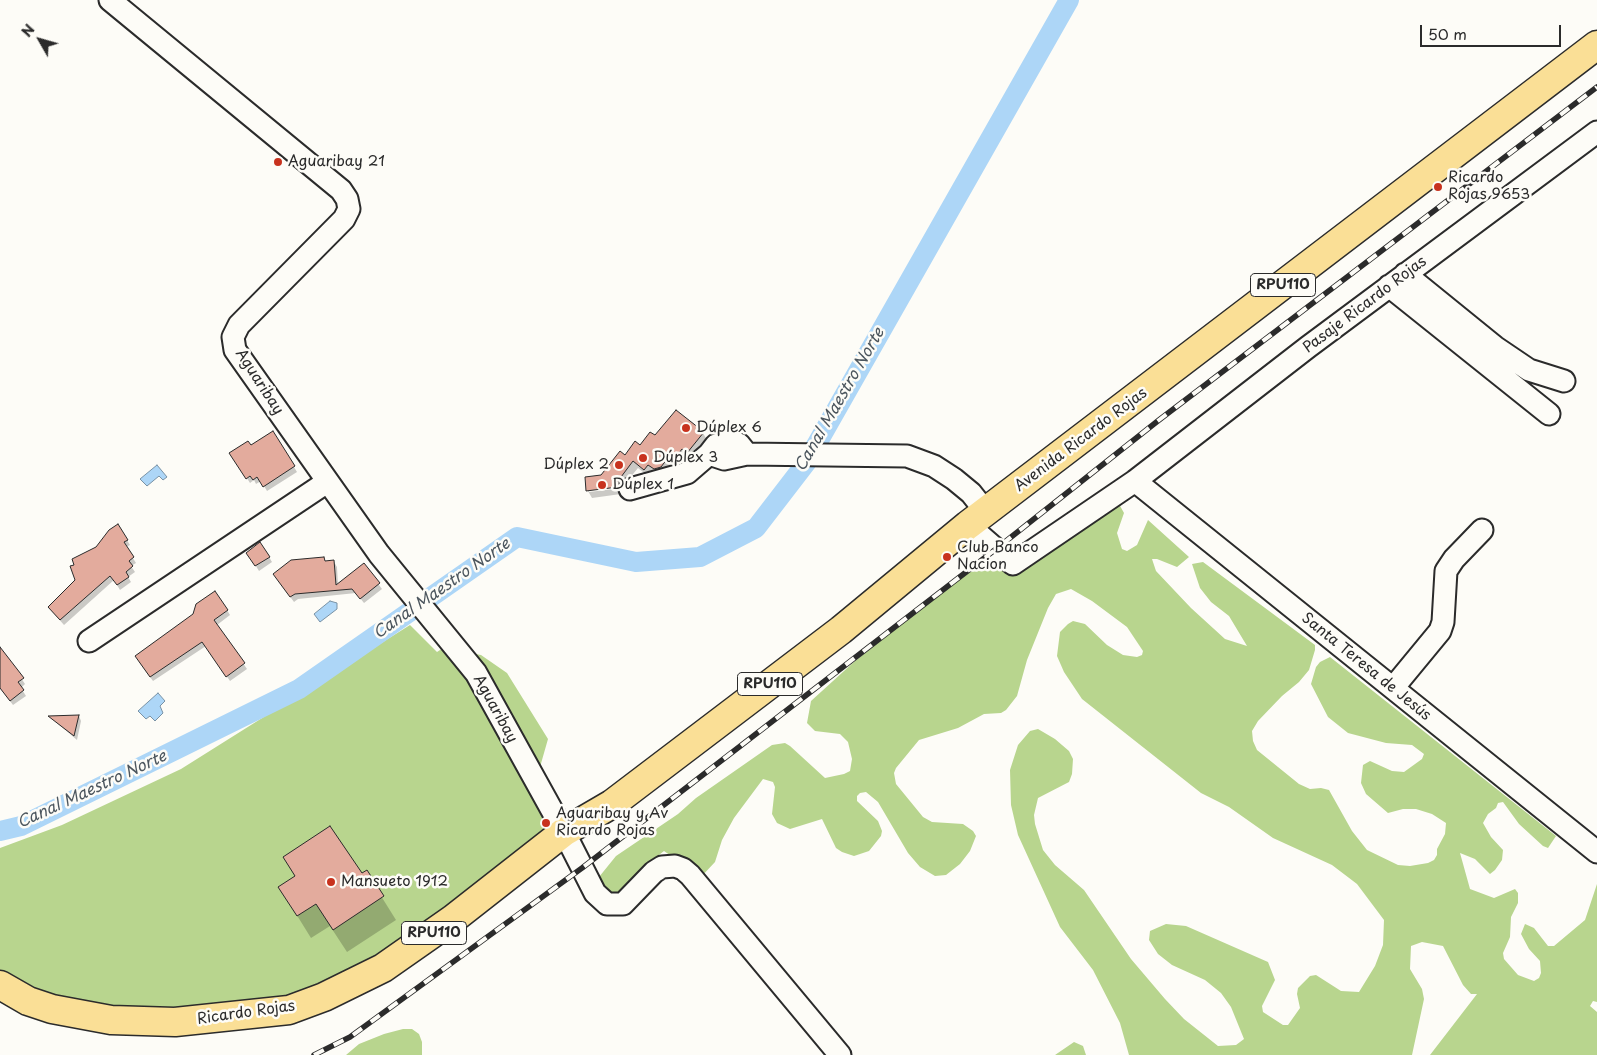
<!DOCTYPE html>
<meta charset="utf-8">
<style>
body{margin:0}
#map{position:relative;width:1597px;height:1055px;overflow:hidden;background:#fdfcf7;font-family:"Playpen Sans",sans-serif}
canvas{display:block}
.north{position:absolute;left:15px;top:15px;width:50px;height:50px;-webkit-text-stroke:4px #fdfcf7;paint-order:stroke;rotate:308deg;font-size:14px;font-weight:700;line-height:20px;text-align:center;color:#2b2b2b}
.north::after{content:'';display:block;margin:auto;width:18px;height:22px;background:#2b2b2b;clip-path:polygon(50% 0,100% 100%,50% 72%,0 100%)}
.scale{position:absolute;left:1420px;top:25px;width:141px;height:22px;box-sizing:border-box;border:2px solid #2b2b2b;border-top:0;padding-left:6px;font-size:15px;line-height:18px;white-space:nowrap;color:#2b2b2b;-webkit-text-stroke:4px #fdfcf7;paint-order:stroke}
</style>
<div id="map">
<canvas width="1597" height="1055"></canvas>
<div class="north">N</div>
<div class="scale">50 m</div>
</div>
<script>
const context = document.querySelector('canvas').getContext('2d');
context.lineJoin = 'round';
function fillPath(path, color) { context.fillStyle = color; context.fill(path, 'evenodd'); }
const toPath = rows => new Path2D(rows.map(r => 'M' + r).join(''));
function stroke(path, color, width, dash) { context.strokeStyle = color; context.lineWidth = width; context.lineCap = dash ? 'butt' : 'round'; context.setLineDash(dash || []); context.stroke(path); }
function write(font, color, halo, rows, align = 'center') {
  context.font = font + ' "Playpen Sans",sans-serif'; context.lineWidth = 5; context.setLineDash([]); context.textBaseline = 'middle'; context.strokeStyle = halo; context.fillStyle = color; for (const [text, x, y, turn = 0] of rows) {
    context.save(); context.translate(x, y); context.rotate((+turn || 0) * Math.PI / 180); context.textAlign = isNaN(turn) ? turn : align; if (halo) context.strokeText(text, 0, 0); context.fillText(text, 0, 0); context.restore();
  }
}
fillPath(toPath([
 [1119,504,1124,513,1117,533,1122,549,1127,551,1137,545,1148,520,1189,557,1177,567,1157,559,1152,559,1156,571,1191,608,1225,639,1247,646,1229,616,1211,602,1200,588,1192,564,1203,562,1315,645,1315,650,1309,670,1299,682,1282,696,1258,721,1252,731,1253,741,1257,750,1299,784,1310,789,1321,788,1329,790,1352,831,1367,850,1398,865,1410,866,1428,863,1434,860,1437,855,1437,849,1445,834,1446,823,1432,814,1416,809,1403,809,1388,813,1366,794,1361,783,1363,765,1370,761,1392,771,1404,772,1422,759,1424,754,1412,745,1386,743,1348,733,1328,717,1311,684,1316,667,1320,662,1330,657,1556,836,1548,848,1543,846,1519,824,1503,802,1498,803,1496,808,1488,814,1483,823,1491,837,1503,850,1502,860,1495,870,1490,874,1475,859,1460,853,1470,889,1494,898,1515,889,1518,893,1518,903,1511,917,1510,937,1503,953,1504,959,1518,975,1534,981,1539,978,1541,973,1540,961,1529,949,1521,934,1525,924,1534,928,1548,946,1554,946,1585,920,1597,884,1597,1002,1593,1001,1590,1006,1597,1012,1597,1055,1430,1055,1477,994,1471,994,1463,985,1443,946,1422,942,1411,946,1410,969,1422,989,1424,999,1412,1055,1129,1055,1120,1023,1093,970,1060,927,1018,835,1011,805,1010,770,1018,745,1030,731,1038,729,1055,739,1069,751,1073,759,1072,774,1069,782,1038,798,1034,815,1035,824,1043,850,1055,865,1084,890,1131,959,1165,999,1184,1019,1218,1046,1236,1045,1244,1039,1231,1007,1221,993,1205,980,1172,965,1158,954,1149,940,1150,931,1166,924,1186,926,1268,962,1275,980,1262,1006,1263,1012,1283,1025,1288,1025,1300,1008,1297,994,1298,988,1310,976,1316,975,1341,991,1359,992,1375,966,1383,945,1384,920,1357,884,1332,865,1273,838,1229,807,1201,793,1082,699,1064,672,1057,656,1060,632,1068,624,1073,621,1085,624,1107,645,1123,655,1137,657,1142,655,1143,651,1127,627,1092,601,1071,589,1056,594,1048,608,1027,660,1017,696,1006,710,1001,713,984,714,958,728,919,740,896,768,894,773,896,784,923,817,932,822,963,824,973,831,976,836,970,851,960,864,946,875,935,876,920,867,908,853,878,802,866,792,860,793,857,796,857,801,878,821,882,831,881,836,869,851,854,856,842,852,836,848,822,819,790,829,777,823,772,814,775,787,773,782,763,779,734,818,722,840,715,862,701,877,664,851,655,858,635,885,609,900,599,877,616,856,678,814,696,798,772,745,785,743,790,746,825,778,844,774,850,771,852,759,848,742,840,734,815,731,807,723,811,701,855,661,964,574,996,555,1017,568],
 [410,625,437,652,443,648,481,655,507,673,548,739,532,795,552,831,407,941,289,999,121,1015,49,998,0,972,0,848,62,825,181,769],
 [403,1029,412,1029,419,1034,422,1042,422,1055,346,1055,359,1044,384,1034],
 [1074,1042,1083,1046,1086,1055,1055,1055]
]), '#b8d58e');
const water = toPath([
 [157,465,167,477,163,480,159,476,147,486,140,479,157,465],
 [330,601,337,603,337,609,320,622,314,614,330,601],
 [158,693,165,701,160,706,163,713,155,721,150,716,146,719,138,711,158,693]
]);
fillPath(water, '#add6f7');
stroke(water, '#7992a5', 1);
fillPath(toPath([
 [273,432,297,472,267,491,261,481,256,484,254,480,250,483,231,453,251,447],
 [703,433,707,440,691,459,686,455,676,468,672,465,665,474,658,476,652,471,648,476,638,468,624,485,589,489,589,492,622,488,621,494,592,498,588,491,601,476,625,457,655,437],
 [118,526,130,545,126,547,136,563,131,566,135,572,128,577,131,582,120,590,114,580,64,625,49,608,76,580,97,548],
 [248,553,269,557,272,562,259,571],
 [326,562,334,562,337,567,338,585,364,565,382,589,364,603,356,593,298,599,294,602,277,579],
 [227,610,230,615,217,625,247,669,230,681,206,646,153,681,139,662],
 [0,656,11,663,25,684,21,688,26,696,13,705,0,688],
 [79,716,81,721,77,740,50,717],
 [284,858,361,875,366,872,396,920,347,952,330,926,311,938,280,888,296,877]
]), '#0003');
stroke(toPath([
 [0,831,21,826,299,689,517,537,636,562,700,557,756,528,806,463,1069,0]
]), '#add6f7', 20);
const building = toPath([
 [676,410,704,432,687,453,682,449,672,462,667,459,661,467,654,469,648,465,644,470,633,461,618,481,618,487,586,491,585,477,601,475,620,451,625,455,635,441,640,445,650,432,655,435,676,410],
 [273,431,295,466,263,487,257,477,253,480,250,476,246,479,229,453,248,441,251,445,273,431],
 [118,524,128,540,124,542,134,557,129,561,133,566,126,572,129,577,117,585,110,576,60,620,48,607,75,580,70,566,74,565,72,559,96,547,109,530,118,524],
 [260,542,270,557,255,566,246,553,260,542],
 [324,557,325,561,334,560,336,585,364,563,380,583,360,599,352,589,295,594,290,597,273,574,291,560,324,557],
 [215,591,228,610,214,620,245,663,226,677,202,642,150,677,135,656,193,614,196,604,215,591],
 [0,647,24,678,18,682,24,690,10,701,0,688,0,647],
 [79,715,74,736,48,716,79,715],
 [330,826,362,873,367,870,384,896,333,930,316,904,297,916,278,887,295,876,283,857,330,826]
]);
fillPath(building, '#e3ab9d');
stroke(building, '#2b2b2b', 1);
const street = toPath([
 [110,0,341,190,347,199,349,209,344,219,239,325,233,337,235,350,379,554,476,673,564,832,595,893,607,904,623,904,654,872,662,867,675,866,683,869,690,875,840,1055],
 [1405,274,1495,347,1529,370,1564,381],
 [1389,286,1549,414],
 [709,454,716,445,728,442,739,444,747,454],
 [1135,481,1597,852],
 [630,489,687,473,709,454,724,459,747,454,907,456,934,466,954,479,971,493,986,512],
 [968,525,1013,564,1135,481,1308,347,1597,132],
 [89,641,327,482],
 [1393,688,1440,631,1443,622,1446,571,1454,559,1482,530]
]);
const primary = toPath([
 [0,985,28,1001,52,1009,111,1020,175,1022,289,1010,324,997,383,968,453,919,564,832,612,804,841,630,968,525,1597,45]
]);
stroke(street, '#2b2b2b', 25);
stroke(primary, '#2b2b2b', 31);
stroke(street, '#fdfcf7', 21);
stroke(primary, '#fadf96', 28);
const rail = toPath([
 [314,1055,350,1037,582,868,996,549,1159,420,1597,87]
]);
stroke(rail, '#2b2b2b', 5.5);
stroke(rail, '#fdfcf7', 4, [11]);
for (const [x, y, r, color] of [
 [278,162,5,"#c8321e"],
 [1438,187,5,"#c8321e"],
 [686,428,5,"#c8321e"],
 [643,458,5,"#c8321e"],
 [619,465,5,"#c8321e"],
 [602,485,5,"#c8321e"],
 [947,557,5,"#c8321e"],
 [546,823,5,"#c8321e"],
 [331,882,5,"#c8321e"]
]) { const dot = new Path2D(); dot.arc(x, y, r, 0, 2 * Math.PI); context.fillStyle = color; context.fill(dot); stroke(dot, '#fdfcf7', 2); }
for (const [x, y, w] of [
 [1283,285,65],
 [770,684,65],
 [434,933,65]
]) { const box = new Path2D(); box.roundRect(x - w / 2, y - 11.5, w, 23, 4); context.fillStyle = '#fdfcf7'; context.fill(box); stroke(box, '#2b2b2b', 1); }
write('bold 14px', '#2b2b2b', null, [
 ["RPU110",1283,285],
 ["RPU110",770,684],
 ["RPU110",434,933]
]);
write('15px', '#2b2b2b', '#fdfcf7', [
 ["Aguaribay 21",288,162],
 ["Ricardo",1448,178],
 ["Rojas 9653",1448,195],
 ["Dúplex 6",696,428],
 ["Dúplex 3",653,458],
 ["Dúplex 2",609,465,"right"],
 ["Dúplex 1",612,485],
 ["Club Banco",957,548],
 ["Nacion",957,565],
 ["Aguaribay y Av",556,814],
 ["Ricardo Rojas",556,831],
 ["Mansueto 1912",341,882]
], 'left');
write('15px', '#2b2b2b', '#fdfcf7', [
 ["Pasaje Ricardo Rojas",1365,305,-37],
 ["Aguaribay",259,382,57],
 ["Avenida Ricardo Rojas",1081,440,-37],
 ["Santa Teresa de Jesús",1366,667,39],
 ["Aguaribay",495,709,61],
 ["Ricardo Rojas",246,1013,-8]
]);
write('italic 16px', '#4c565e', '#fdfcf7', [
 ["Canal Maestro Norte",840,400,-60],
 ["Canal Maestro Norte",442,589,-35],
 ["Canal Maestro Norte",92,790,-25]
]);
</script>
